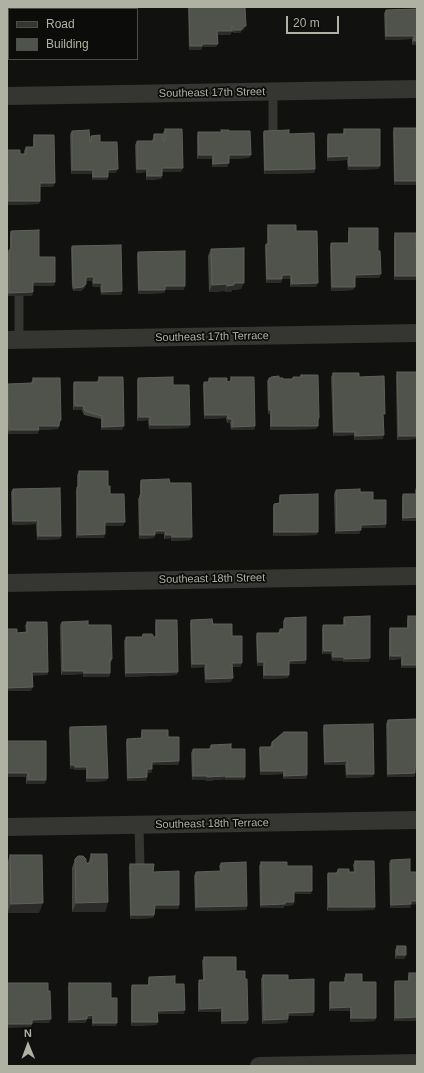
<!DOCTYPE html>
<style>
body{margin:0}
#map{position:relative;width:424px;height:1073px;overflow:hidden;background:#111110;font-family:Arial,sans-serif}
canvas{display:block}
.frame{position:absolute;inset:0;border:8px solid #afb1a2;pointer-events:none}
.legend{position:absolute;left:8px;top:8px;width:130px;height:52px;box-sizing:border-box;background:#0c0c0b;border:1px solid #4d4e47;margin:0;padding:5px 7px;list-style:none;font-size:12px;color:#afb1a2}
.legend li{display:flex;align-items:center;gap:8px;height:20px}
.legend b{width:20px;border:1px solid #4d4e47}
.north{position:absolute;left:8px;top:1025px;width:40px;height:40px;-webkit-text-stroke:3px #0c0c0b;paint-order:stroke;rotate:359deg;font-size:11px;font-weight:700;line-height:16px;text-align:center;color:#afb1a2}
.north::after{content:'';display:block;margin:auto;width:14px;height:18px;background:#afb1a2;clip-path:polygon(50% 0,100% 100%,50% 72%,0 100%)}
.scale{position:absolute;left:286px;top:16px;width:53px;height:18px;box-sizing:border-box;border:2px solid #afb1a2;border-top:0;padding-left:5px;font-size:12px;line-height:14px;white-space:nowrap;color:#afb1a2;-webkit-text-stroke:3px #0c0c0b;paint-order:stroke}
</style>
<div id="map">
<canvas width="424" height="1073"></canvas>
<div class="frame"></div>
<ul class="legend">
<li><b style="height:5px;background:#353631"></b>Road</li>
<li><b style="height:11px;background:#50524c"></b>Building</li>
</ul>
<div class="north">N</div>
<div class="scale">20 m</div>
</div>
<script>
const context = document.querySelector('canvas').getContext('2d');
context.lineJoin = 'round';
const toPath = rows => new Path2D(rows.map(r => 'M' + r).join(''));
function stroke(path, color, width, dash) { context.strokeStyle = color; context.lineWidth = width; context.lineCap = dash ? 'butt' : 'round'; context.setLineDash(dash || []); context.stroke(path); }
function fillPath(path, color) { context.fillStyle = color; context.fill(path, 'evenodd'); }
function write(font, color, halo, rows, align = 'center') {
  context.font = font + ' Arial,sans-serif'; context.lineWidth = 3.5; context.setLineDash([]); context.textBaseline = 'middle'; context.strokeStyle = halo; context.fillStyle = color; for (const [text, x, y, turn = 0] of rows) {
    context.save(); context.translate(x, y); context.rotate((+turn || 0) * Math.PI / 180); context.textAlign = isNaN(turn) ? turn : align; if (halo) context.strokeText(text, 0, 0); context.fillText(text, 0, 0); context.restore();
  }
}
stroke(toPath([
 [273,92,273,134],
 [19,296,19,340],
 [139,825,140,867]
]), '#353631', 9);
stroke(toPath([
 [7,96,417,89],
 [7,340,417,333],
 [7,583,417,576],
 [7,827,417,820],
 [259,1066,417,1063]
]), '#353631', 18);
fillPath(toPath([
 [188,7,245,7,244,30,242,30,240,33,234,33,232,31,230,35,217,35,216,47,202,47,201,50,189,50],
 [417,9,417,45,412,45,412,39,385,40,384,13,386,10],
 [394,128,417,128,417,187,416,188,416,185,394,185,393,132],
 [165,129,181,172,162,172,161,179,146,180,146,172,136,173,135,145,137,141,152,141,153,138,154,134,163,141,163,133],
 [344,129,379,169,348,170,347,160,327,161,327,138,328,134,343,134],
 [221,130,229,131,249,158,229,159,227,167,212,167,212,159,197,159,197,136,198,132,221,132],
 [72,131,90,142,91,136,100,142,116,173,108,173,108,177,107,180,92,180,92,174,71,174,70,134],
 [264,131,289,134,315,169,314,173,264,174,263,134],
 [34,135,53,187,40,187,39,204,7,205,7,150,20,154,24,154,24,151,26,147,33,147,33,139],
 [268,225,296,231,316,287,290,287,290,279,282,279,281,283,266,283,265,247,266,244,267,244,267,228],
 [349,228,378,251,379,278,355,278,353,290,331,291,330,247,331,243,348,243,348,232],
 [11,231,39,257,54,286,33,286,32,296,8,296,7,253,9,250,10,249,10,234],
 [395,233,417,238,417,282,417,280,394,280,394,237],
 [72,246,122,291,121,295,101,295,100,287,93,287,92,281,86,281,86,284,85,287,81,291,74,291,72,288,71,249],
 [211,249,241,289,232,290,231,292,225,292,225,291,209,292,208,256],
 [138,252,184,290,165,290,164,293,138,294,137,255],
 [397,372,417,372,417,439,397,440,396,376],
 [333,373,359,377,384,418,383,418,383,439,354,440,354,435,333,436,331,377],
 [301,375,319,418,316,429,270,430,270,414,268,414,267,381,269,378,271,378,271,377,279,378,283,379,292,379,293,377,300,377],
 [99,377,122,430,101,430,101,419,84,415,82,410,73,410,73,386,74,382,97,382],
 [231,377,255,426,254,430,231,430,230,423,227,423,226,418,204,419,203,385,204,382,208,382,209,378,227,382,230,381],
 [33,378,61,420,58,429,39,430,37,434,8,434,7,404,7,386,8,384,31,383],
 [138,378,173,385,188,428,149,429,148,420,137,421,137,382],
 [79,471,108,486,110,494,123,526,105,526,104,538,76,538,76,491,77,487,77,475],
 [141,480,170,483,191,540,171,541,171,538,164,539,164,534,155,534,154,538,139,539,138,499,140,495,140,483],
 [417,486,417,521,402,521,402,498,403,494,415,494,415,490],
 [13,489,61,536,60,539,37,540,36,524,12,525,11,492],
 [336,490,360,492,373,500,386,524,385,528,361,528,359,534,335,534,334,494],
 [280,495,317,535,273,536,273,507,274,504,279,503,279,498],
 [408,616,417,616,417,668,401,668,401,659,389,660,389,631,390,628,407,628,407,620],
 [344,617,369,662,343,662,343,661,332,661,331,654,322,654,322,629,323,625,343,625,343,620],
 [285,618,306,660,305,664,289,664,288,678,263,679,263,666,257,666,256,637,257,633,278,633,280,629,283,629,283,621],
 [156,620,177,675,125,677,124,641,126,637,155,637,155,624],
 [191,620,213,624,232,636,241,667,232,667,231,682,205,683,204,667,191,668,190,623],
 [27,622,48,672,47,675,32,675,31,691,7,691,7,629,17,633,26,632,25,626],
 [62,622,88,625,112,659,111,662,110,662,110,673,109,677,83,677,83,674,61,675,60,625],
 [417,719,417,769,415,770,415,773,414,777,387,777,386,724,388,720],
 [324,725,374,774,372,777,346,778,345,765,324,765,323,729],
 [70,727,108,778,106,781,86,782,86,770,74,770,74,769,70,769,69,731],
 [142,730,168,737,179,761,178,765,152,765,152,769,151,773,147,773,146,781,127,781,126,742,127,739,141,739,141,734],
 [7,741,45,784,26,784,26,777],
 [272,742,307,775,306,779,283,779,283,774,260,775,259,750,260,747,270,747],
 [211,745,231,749,245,777,244,780,225,780,225,779,206,781,206,780,192,780,191,753,193,749,209,749],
 [91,854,108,902,105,912,72,912,72,868,75,859,86,863,88,863],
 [10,855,39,913,7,913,7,864],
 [391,860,411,905,410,908,390,908,389,863],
 [355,861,375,907,374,910,327,911,327,876,328,873,336,873,338,869,349,872,354,872,353,865],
 [261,862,287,866,311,894,294,894,294,902,293,905,284,906,284,908,260,908,259,866],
 [221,863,247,906,246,910,195,911,194,876,196,872,220,871,219,866],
 [130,864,153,872,179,905,178,909,155,909,154,915,153,918,130,919,129,867],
 [397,946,406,955,404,959,395,959,395,950],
 [204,957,236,971,248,1020,246,1024,221,1024,221,1012,198,1012,198,984,199,980,203,980,202,961],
 [409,973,416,1021,394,1021,394,985,395,981,408,981,408,976],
 [346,974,362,982,375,1021,350,1022,350,1011,329,1011,329,986,330,982,344,982,344,978],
 [263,975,288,980,313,1016,288,1016,288,1019,287,1023,262,1024,261,979],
 [149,977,175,984,184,1014,158,1014,158,1022,156,1025,131,1026,131,989,132,985,148,985,148,981],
 [69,983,111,998,116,1026,92,1026,92,1019,87,1019,85,1023,68,1023,68,987]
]), '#454641');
fillPath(toPath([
 [244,26,246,26,244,30,242,30,240,33,234,33,235,30],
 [217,31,232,31,230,35,216,35],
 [7,36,9,36,9,39,7,39],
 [386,36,414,36,412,39,385,40],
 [414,41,417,41,417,45,412,45],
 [202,44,218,44,216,47,202,47,201,50,189,50,190,46],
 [199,155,213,155,212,159,197,159],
 [229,155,251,155,249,158,227,159],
 [349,156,347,160,327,161,328,157],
 [229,163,227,167,212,167,213,164],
 [349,166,380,166,379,169,348,170],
 [162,168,183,168,181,172,161,172],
 [118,169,116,173,107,173,108,170],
 [137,169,147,169,146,172,136,173],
 [315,169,314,173,264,174,265,170],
 [72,170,93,170,92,174,71,174],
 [147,176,162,176,161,179,146,180],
 [93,177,108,177,107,180,92,180],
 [395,181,417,181,417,182,416,185,394,185],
 [40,183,55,183,53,187,38,187],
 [8,201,40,201,39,204,7,205],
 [381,274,379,278,353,278,355,275],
 [282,275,291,275,290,279,282,279,281,283,266,283,267,279],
 [395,276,417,276,417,280,394,280],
 [86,277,94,277,92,281,85,281],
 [33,282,55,282,54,286,32,286],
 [94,283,102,283,100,287,93,287],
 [234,283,244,283,241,289,232,290,231,292,225,292,227,286],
 [318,283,316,287,290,287,292,284],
 [86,284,85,287,81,291,74,291,75,288],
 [227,284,225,291,209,292,212,285],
 [165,286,185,286,184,290,165,290,164,293,138,294,139,290],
 [332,287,355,287,353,290,331,291],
 [122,291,121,295,101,295,102,292],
 [33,292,32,296,8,296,9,293],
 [75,406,83,406,82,410,73,410],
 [269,410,271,410,270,414,268,414],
 [205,415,228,415,226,418,204,419],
 [139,417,150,417,148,420,137,421],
 [228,419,232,419,230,423,227,423],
 [150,425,190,425,188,428,149,429],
 [38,426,59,426,58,429,37,430],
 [124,426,122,430,101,430,102,427],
 [255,426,254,430,231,430,232,427],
 [271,426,318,426,316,429,270,430],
 [9,430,39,430,37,434,8,434],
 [334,432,355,432,354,435,333,436],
 [384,435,383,439,354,440,355,436],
 [399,436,417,436,417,439,397,440],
 [417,517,417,521,402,521,403,518],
 [13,521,38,521,36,524,12,525],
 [105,522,125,522,123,526,103,526],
 [386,524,385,528,359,528,361,525],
 [361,530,359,534,335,534,337,531],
 [155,531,165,531,164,534,154,534],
 [274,532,318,532,317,535,273,536],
 [105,534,104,538,76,538,78,535],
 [140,535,155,535,154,538,139,539],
 [166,535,172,535,171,538,164,539],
 [38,536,61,536,60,539,37,540],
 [172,537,192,537,191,540,171,541],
 [324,651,333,651,331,654,322,654],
 [390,656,402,656,401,659,389,660],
 [333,657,344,657,343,661,332,661],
 [370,658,369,662,343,662,344,659],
 [306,660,305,664,288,664,289,661],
 [258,662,264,662,263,666,257,666],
 [232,663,242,663,241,667,231,667],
 [192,664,206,664,204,667,191,668],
 [402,665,417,665,417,668,401,668],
 [63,671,84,671,83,674,61,675],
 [32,672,48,672,47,675,31,676],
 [178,672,177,675,125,677,126,673],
 [84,673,110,673,109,677,83,677],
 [264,675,289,675,288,678,263,679],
 [233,678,231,682,205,683,206,679],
 [33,687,31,691,7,691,7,688],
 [179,761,178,765,151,765,152,762],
 [347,761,345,765,324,765,325,762],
 [71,765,75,765,74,769,70,769],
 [415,766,417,766,417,769,414,770],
 [75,767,87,767,86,770,74,770],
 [147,769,152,769,151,773,146,773],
 [261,771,284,771,283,774,260,775],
 [7,773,28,773,26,777,7,777],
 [415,773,414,777,387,777,388,774],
 [347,774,374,774,372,777,346,778],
 [307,775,306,779,283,779,284,776],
 [193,776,207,776,206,780,192,780],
 [226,776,225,779,206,781,207,777],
 [147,777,146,781,127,781,128,778],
 [226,777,245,777,244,780,225,780],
 [87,778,108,778,106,781,86,782],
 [28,780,46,780,45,784,26,784],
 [294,891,312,891,311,894,293,894],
 [411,901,417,901,417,904,411,905,410,908,390,908,391,905],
 [108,902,105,912,72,912,76,903],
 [285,902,294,902,293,905,284,906,284,908,260,908,261,905],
 [43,903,39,913,7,913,11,904],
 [155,905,179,905,178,909,153,909],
 [247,906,246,910,195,911,196,907],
 [329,907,375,907,374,910,327,911],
 [131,915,154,915,153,918,130,919],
 [397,955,406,955,404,959,395,959],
 [351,1007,350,1011,329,1011,331,1008],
 [222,1008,221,1012,198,1012,200,1009],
 [185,1010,184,1014,156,1014,157,1011],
 [314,1012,313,1016,287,1016,288,1013],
 [93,1015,92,1019,86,1019,87,1016],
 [417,1017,416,1021,394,1021,396,1018],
 [351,1018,376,1018,375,1021,350,1022],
 [51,1019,49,1023,31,1023,32,1020],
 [87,1019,85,1023,68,1023,70,1020],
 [288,1019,287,1023,262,1024,264,1020],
 [248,1020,246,1024,221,1024,222,1021],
 [132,1022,158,1022,156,1025,131,1026],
 [93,1023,117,1023,116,1026,92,1026],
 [7,1024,32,1024,31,1027,7,1028]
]), '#2b2c29');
const building = toPath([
 [7,7,45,7,45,9,9,9,9,36,7,36,7,7],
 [62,7,113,7,113,9,62,9,62,7],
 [189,7,245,7,246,26,244,26,241,30,235,30,232,26,232,31,217,31,218,44,202,44,202,46,190,46,189,7],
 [417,9,417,41,414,41,414,36,386,36,386,10,417,9],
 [394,128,417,128,417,181,395,181,394,128],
 [165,129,182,129,183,168,162,168,162,176,147,176,147,169,137,169,137,141,154,141,154,134,163,134,163,141,165,141,165,129],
 [344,129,380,129,380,166,349,166,349,156,328,157,328,134,344,134,344,129],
 [89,130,90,142,91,142,91,136,100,135,100,142,117,142,118,169,108,170,108,177,93,177,93,170,72,170,72,131,89,130],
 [221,130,229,130,229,131,250,131,251,155,229,155,229,163,213,164,213,155,199,155,198,132,222,132,221,130],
 [289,130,289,134,314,133,315,169,265,170,264,131,289,130],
 [34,135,54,135,55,183,40,183,40,201,8,201,8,185,7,185,7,150,20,150,20,154,26,154,26,147,34,147,34,135],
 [268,225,296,225,296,231,317,231,318,283,292,284,291,275,282,275,282,279,267,279,266,244,269,244,268,225],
 [349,228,378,228,378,251,380,251,381,274,355,275,355,287,332,287,331,243,349,243,349,228],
 [39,230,39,257,55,257,55,282,33,282,33,292,9,293,9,250,11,249,11,231,39,230],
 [395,233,416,233,417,276,395,276,395,233],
 [121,245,122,291,102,292,102,283,94,283,94,277,86,277,86,284,83,287,75,288,73,284,72,246,121,245],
 [244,248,244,283,234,283,234,285,227,286,227,284,212,285,211,249,244,248],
 [185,251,185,286,165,286,165,290,139,290,138,252,185,251],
 [397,372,417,372,417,436,399,436,397,372],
 [333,373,359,373,359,377,384,376,385,414,383,414,384,435,355,436,355,432,334,432,333,373],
 [301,375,318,375,319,418,318,418,318,426,271,426,271,410,269,410,269,378,271,378,271,377,279,376,279,378,283,378,283,379,293,379,293,377,301,377,301,375],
 [99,377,123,377,124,426,102,427,102,416,85,411,83,406,75,406,74,382,99,382,99,377],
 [173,377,173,385,189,385,190,425,150,425,150,417,139,417,138,378,173,377],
 [231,377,254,377,255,426,232,427,232,419,228,419,228,415,205,415,204,382,209,382,209,378,227,378,227,382,231,381,231,377],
 [33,378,60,378,61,420,59,420,59,426,38,426,39,430,9,430,8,384,33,383,33,378],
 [79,471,108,471,108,486,110,486,110,494,124,494,125,522,105,522,105,534,78,535,77,487,79,487,79,471],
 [169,479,170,483,191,483,192,537,172,537,172,535,166,535,165,531,155,531,155,535,140,535,140,495,141,495,141,480,169,479],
 [417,486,417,517,403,518,403,494,417,494,417,486],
 [60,488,61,536,38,536,38,521,13,521,13,489,60,488],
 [360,489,360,492,373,492,373,500,386,500,386,524,361,525,361,530,337,531,336,490,360,489],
 [318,494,318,532,274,532,274,504,280,503,280,495,318,494],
 [370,616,370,658,344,659,344,657,333,657,333,651,324,651,323,625,345,625,344,617,370,616],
 [408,616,417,616,417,665,402,665,402,656,390,656,390,628,408,628,408,616],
 [306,617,306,660,289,661,289,675,264,675,264,662,258,662,257,633,280,633,280,629,285,629,285,618,306,617],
 [212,619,213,624,232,624,232,636,242,636,242,663,232,663,233,678,206,679,206,664,192,664,191,620,212,619],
 [156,620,177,620,178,672,126,673,126,637,142,637,143,634,152,634,154,637,157,637,156,620],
 [88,621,88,625,111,625,112,659,110,659,110,673,84,673,84,671,63,671,62,622,88,621],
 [27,622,47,622,48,672,32,672,33,687,7,688,7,629,17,629,17,633,27,632,27,622],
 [417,719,417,766,415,766,415,773,388,774,388,720,417,719],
 [373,724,374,774,347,774,347,761,325,762,324,725,373,724],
 [106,726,108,778,87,778,87,767,75,767,75,765,71,765,70,727,106,726],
 [142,730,168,730,168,737,179,737,179,761,152,762,152,769,147,769,147,777,128,778,127,739,142,738,142,730],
 [284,732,307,732,307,775,284,776,284,771,261,771,260,747,272,747,272,742,284,732],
 [7,741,46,741,46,780,28,780,28,773,7,773,7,741],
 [231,744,231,749,245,749,245,777,226,777,226,776,207,777,207,776,193,776,193,749,211,749,211,745,231,744],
 [91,854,107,854,108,902,76,903,75,859,78,856,83,856,86,859,86,863,91,863,91,854],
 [10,855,42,855,43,903,11,904,10,855],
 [410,859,410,872,417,872,417,901,411,901,411,904,391,905,391,860,410,859],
 [355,861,374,861,375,907,329,907,328,873,338,873,338,869,349,869,349,872,355,872,355,861],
 [246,862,247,906,196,907,196,872,221,871,221,863,246,862],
 [261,862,287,862,287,866,312,866,312,891,294,891,294,902,285,902,285,904,261,905,261,862],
 [130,864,154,864,153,872,179,871,179,905,155,905,154,915,131,915,130,864],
 [397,946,406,946,406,955,397,955,397,946],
 [204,957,236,957,236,971,245,971,245,979,247,979,248,1020,222,1021,222,1008,200,1009,199,980,204,980,204,957],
 [409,973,417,973,417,1017,396,1018,395,981,409,981,409,973],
 [346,974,362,974,362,982,376,982,376,1018,351,1018,351,1007,331,1008,330,982,346,982,346,974],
 [263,975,288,975,288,980,314,979,314,1012,288,1013,288,1019,264,1020,263,975],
 [175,976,175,984,184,984,185,1010,157,1011,158,1022,132,1022,132,985,149,985,149,977,175,976],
 [7,983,48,983,48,991,50,991,51,1019,32,1020,32,1024,7,1024,7,983],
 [69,983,111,983,111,998,117,998,117,1023,93,1023,93,1015,87,1016,87,1019,70,1020,69,983]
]);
fillPath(building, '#50524c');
stroke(building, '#5f6059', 1);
write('11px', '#afb1a2', '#0c0c0b', [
 ["Southeast 17th Street",212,93,-1],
 ["Southeast 17th Terrace",212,337,-1],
 ["Southeast 18th Street",212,579,-1],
 ["Southeast 18th Terrace",212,824,-1]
]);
</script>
